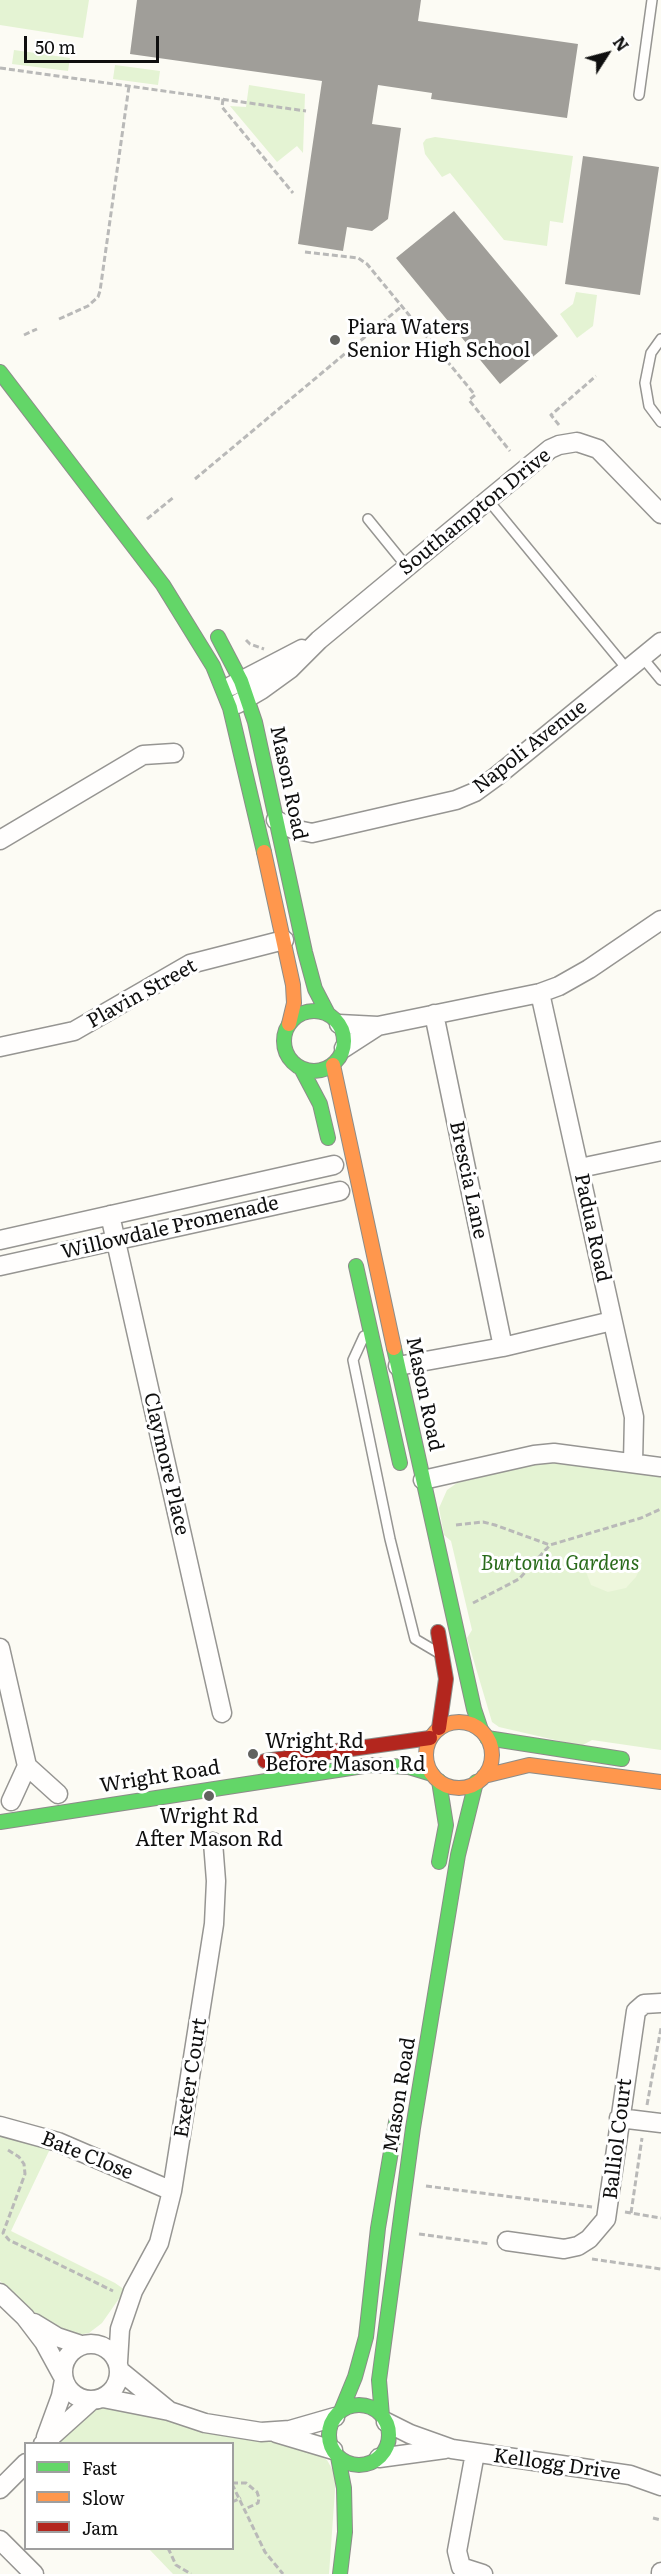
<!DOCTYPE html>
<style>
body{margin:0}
#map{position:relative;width:661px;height:2574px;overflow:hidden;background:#fcfbf4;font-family:Literata,serif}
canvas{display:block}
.legend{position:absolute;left:24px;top:2442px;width:210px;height:108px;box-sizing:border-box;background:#fff;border:2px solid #9f9f9f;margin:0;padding:8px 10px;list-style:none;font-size:18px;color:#0f0f0f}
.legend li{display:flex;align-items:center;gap:12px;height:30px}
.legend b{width:30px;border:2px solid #9f9f9f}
.north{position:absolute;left:577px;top:24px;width:60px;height:60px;-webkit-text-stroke:4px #fff;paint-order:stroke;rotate:54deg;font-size:16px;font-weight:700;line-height:24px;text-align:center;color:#0f0f0f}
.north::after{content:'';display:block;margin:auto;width:21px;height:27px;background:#0f0f0f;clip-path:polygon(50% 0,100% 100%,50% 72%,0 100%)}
.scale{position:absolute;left:24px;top:36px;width:135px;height:27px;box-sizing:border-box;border:3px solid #0f0f0f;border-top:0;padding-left:8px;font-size:18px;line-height:21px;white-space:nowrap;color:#0f0f0f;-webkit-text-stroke:4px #fff;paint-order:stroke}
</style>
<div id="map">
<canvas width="661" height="2574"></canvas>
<ul class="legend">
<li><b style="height:8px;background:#63d668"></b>Fast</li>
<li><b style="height:8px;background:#ff974d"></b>Slow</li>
<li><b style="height:8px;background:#b3261e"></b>Jam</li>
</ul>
<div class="north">N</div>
<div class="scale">50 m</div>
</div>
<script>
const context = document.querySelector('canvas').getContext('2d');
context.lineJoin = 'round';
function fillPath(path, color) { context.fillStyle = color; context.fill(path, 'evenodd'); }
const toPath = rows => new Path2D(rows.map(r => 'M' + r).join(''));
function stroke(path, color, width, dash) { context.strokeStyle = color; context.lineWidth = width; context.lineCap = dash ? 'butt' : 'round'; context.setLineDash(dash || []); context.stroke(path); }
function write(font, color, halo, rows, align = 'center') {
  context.font = font + ' Literata,serif'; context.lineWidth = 6; context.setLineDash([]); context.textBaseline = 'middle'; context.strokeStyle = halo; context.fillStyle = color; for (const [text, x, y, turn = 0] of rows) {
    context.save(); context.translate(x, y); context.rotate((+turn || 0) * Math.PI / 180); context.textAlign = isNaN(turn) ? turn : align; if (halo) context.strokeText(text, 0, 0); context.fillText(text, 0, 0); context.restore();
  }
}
fillPath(toPath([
 [0,0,89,0,83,38,0,25],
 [14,50,70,58,68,71,12,64],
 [115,65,160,71,158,85,113,79],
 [249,85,305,94,303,153,297,146,277,162,230,106,246,107],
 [435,137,573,156,563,223,550,221,547,246,504,240,450,173,442,177,425,154,423,143,426,139],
 [576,292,597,295,593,326,577,338,560,314,573,304],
 [544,1462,558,1462,661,1477,661,1750,592,1740,581,1746,499,1727,492,1722,467,1638,472,1630,451,1541,444,1535,439,1508,447,1490,457,1483],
 [0,2134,50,2149,11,2231,115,2283,125,2290,102,2323,89,2333,72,2336,39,2317,0,2281],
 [106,2405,143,2412,200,2431,280,2443,317,2454,327,2460,336,2476,329,2574,173,2574,149,2549,232,2548,232,2444,54,2444,87,2414]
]), '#e4f3d3');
fillPath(toPath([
 [583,1555,642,1564,636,1577,626,1588,608,1592,591,1585,582,1561]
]), '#eef7dd');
fillPath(toPath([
 [137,0,421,0,418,21,578,44,567,118,431,99,432,93,378,85,372,124,401,128,388,219,372,231,347,227,343,251,298,244,322,81,130,54],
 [583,156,659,167,640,295,565,284],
 [454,211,558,336,500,384,396,258]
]), '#a09e99');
const lane = toPath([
 [639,95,652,0],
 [661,339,651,353,645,383,649,406,661,422],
 [488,500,627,669],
 [368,519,407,567],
 [642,657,661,680],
 [364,1336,353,1360,390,1539,415,1639,437,1652]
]);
const street = toPath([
 [231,686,302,649],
 [237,704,261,690,290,669,319,640,488,500,550,449,559,445,577,442,598,449,661,514],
 [276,820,293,829,312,833,456,800,475,792,497,776,661,642],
 [0,840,143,755,174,753],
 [540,993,634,1417,633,1463],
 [434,1014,503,1347],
 [339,1024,378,1026,540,993,559,986,589,969,661,920],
 [0,1047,74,1031,190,964,284,940],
 [344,1048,378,1026],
 [580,1168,661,1151],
 [110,1215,222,1713],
 [0,1240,334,1165],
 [0,1266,340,1191],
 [398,1366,503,1347,612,1321],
 [423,1480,534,1455,554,1453,661,1467],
 [0,1648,27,1766,58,1794],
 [11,1801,27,1766],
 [619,2118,661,2123],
 [0,2126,58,2142,172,2191],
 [507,2241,564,2249,578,2246,589,2239,606,2219,636,2011,644,2004,661,2003],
 [0,2293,25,2317,44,2342,62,2375],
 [34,2323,57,2337,81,2345],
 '63 2372a28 28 0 1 1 56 0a28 28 0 1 1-56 0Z',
 [118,2362,120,2329,133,2291,159,2243,172,2191,214,1924,216,1881,213,1842],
 [119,2370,168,2410],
 [103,2398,169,2411,205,2423,261,2432,290,2430,335,2417],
 [386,2422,410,2434,452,2449,630,2475,661,2486],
 [276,2433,333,2450],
 [46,2437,61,2396,64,2380],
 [43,2444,92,2400],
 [475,2453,457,2551,461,2567,483,2574],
 [379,2458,445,2449],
 [0,2489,26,2463],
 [0,2540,34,2574],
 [661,2574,661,2572]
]);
const fast = toPath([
 [0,372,163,585,213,666,230,708,264,852],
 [218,637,241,681,255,722,305,952,315,989,328,1014],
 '284 1041a30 30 0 1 1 60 0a30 30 0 1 1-60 0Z',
 [301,1068,320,1104,328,1138],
 [356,1266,400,1463],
 [394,1348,474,1709,481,1730],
 [487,1738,622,1759],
 [439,1781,446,1825,439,1862],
 [0,1822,370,1765,409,1767,432,1774],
 '329 2435a30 30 0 1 1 60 0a30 30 0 1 1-60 0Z',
 [341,2411,355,2377,366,2337,378,2228,396,2122],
 [382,2416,379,2380,413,2128,458,1855,476,1782],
 [338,2457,344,2488,345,2532,340,2574]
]);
const slow = toPath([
 [264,852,293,985,294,1003,289,1024],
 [333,1065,394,1348],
 '426 1755a33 33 0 1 1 66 0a33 33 0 1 1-66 0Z',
 [484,1776,529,1765,661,1782]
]);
const jam = toPath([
 [438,1632,446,1679,439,1728],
 [265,1761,430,1738]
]);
stroke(lane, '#969592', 12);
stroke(street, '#969592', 21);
stroke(fast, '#8c8c89', 16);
stroke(slow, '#8c8c89', 16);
stroke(jam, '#8c8c89', 16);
stroke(toPath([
 [0,68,306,111],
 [223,99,222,107,293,193],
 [305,252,358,258,367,264,475,395,469,400,510,451],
 [59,319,88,306,98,297,100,291,129,86],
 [24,335,37,329],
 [559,425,551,415,596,376],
 [195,479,402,306],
 [147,519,174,497],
 [246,640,250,644,264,649],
 [456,1525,483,1522,495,1525,550,1545],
 [473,1603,519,1579,550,1545,641,1518,661,1509],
 [647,2105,661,2028],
 [8,2150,19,2157,24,2164,25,2174,3,2233,9,2240,113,2291],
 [426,2186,592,2207],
 [625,2212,661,2218],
 [631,2213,642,2138],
 [419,2234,490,2244],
 [592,2259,661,2269],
 [232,2483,246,2483,257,2492,259,2498,258,2503,245,2509],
 [232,2484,265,2552,283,2574],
 [232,2502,241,2498],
 [653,2518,661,2520],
 [168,2548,176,2565,191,2574]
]), '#b9b9b8', 3, [6, 3]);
stroke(lane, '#fffefd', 9);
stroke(street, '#fffefd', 18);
stroke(fast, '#63d668', 14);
stroke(slow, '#ff974d', 14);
stroke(jam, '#b3261e', 14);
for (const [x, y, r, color] of [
 [335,340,6,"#62625f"],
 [253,1754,6,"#62625f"],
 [209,1796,6,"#62625f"]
]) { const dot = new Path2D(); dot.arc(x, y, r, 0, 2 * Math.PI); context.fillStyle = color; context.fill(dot); stroke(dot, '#fff', 2); }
write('20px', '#0f0f0f', '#fff', [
 ["Piara Waters",347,328],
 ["Senior High School",347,351],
 ["Wright Rd",265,1742],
 ["Before Mason Rd",265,1765],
 ["Wright Rd",209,1817,"center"],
 ["After Mason Rd",209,1840,"center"]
], 'left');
write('20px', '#0f0f0f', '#fff', [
 ["Southampton Drive",475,512,-39],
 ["Napoli Avenue",530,747,-38],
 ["Mason Road",288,783,78],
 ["Plavin Street",142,994,-29],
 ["Brescia Lane",468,1180,78],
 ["Willowdale Promenade",170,1228,-13],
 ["Padua Road",592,1228,78],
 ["Mason Road",424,1394,78],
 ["Claymore Place",166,1464,77],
 ["Wright Road",160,1777,-9],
 ["Exeter Court",191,2078,-81],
 ["Mason Road",400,2095,-81],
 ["Balliol Court",618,2139,-83],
 ["Bate Close",87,2156,22],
 ["Kellogg Drive",557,2465,8]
]);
write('italic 20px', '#296b1b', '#fff', [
 ["Burtonia Gardens",560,1564]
]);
</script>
